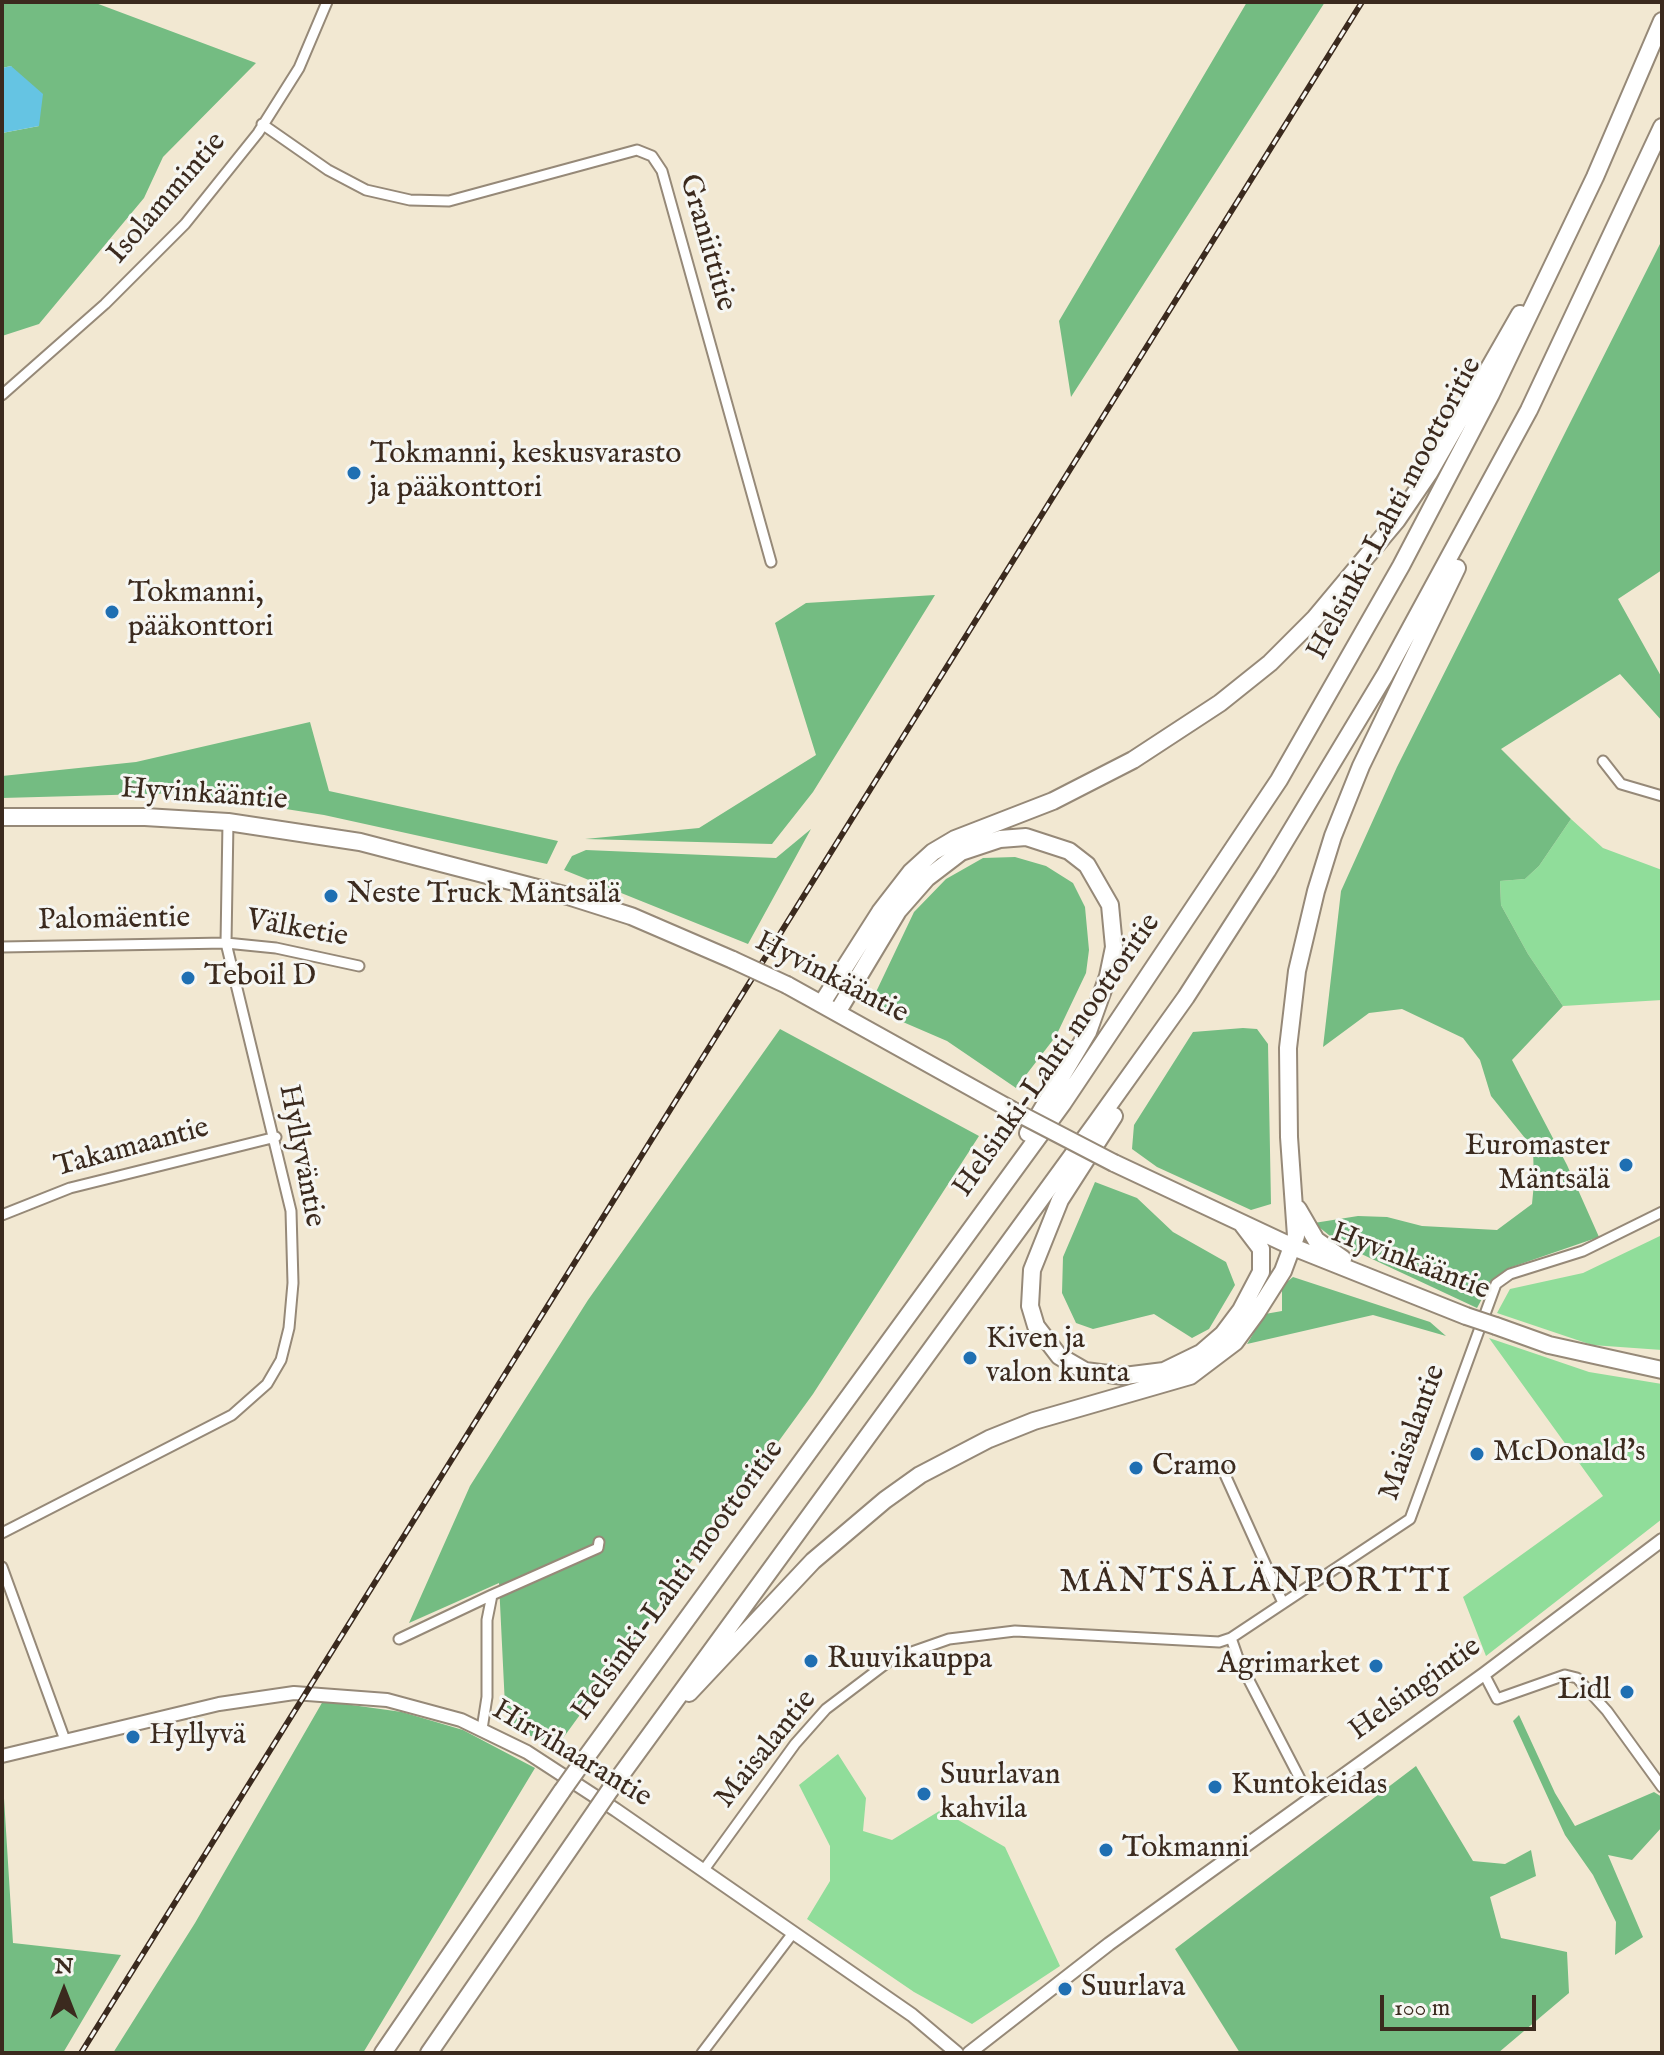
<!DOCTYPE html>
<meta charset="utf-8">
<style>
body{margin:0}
#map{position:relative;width:1664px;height:2055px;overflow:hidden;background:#f2e8d2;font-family:"IM FELL English",serif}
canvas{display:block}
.frame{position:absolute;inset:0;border:4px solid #3b2a1e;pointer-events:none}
.north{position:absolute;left:24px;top:1951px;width:80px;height:80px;-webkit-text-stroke:6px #f6f6f2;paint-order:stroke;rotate:0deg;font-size:22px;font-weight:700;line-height:32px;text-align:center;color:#3b2a1e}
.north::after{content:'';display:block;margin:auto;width:28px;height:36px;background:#3b2a1e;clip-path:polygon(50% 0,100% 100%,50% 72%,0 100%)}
.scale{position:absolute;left:1380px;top:1995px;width:156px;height:36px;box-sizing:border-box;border:4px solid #3b2a1e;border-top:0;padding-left:10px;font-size:24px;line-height:28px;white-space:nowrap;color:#3b2a1e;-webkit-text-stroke:6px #f6f6f2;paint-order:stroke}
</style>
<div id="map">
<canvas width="1664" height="2055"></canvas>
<div class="frame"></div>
<div class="north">N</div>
<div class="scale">100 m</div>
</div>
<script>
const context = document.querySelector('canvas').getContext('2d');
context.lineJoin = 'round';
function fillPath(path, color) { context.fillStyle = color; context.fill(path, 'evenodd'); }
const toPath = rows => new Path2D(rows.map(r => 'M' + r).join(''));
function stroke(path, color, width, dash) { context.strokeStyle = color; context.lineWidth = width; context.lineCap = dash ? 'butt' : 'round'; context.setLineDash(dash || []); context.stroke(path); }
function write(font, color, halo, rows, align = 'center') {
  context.font = font + ' "IM FELL English",serif'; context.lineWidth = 6; context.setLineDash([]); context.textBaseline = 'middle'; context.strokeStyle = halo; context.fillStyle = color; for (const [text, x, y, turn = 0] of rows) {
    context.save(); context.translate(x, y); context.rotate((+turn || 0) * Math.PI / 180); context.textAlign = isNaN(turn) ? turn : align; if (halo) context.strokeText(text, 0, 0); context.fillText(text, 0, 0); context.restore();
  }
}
fillPath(toPath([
 [1571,819,1603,848,1662,870,1662,1000,1563,1006,1528,954,1501,905,1500,881,1525,879,1539,866],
 [1662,1235,1662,1350,1592,1345,1497,1313,1510,1289,1583,1273],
 [1489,1338,1589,1372,1662,1384,1662,1519,1486,1656,1463,1597,1603,1496],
 [838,1754,866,1798,863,1831,892,1840,941,1810,1005,1847,1060,1966,972,2024,914,1992,807,1919,830,1881,830,1846,799,1785]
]), '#90dd9a');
fillPath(toPath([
 [2,2,93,2,256,63,163,157,144,198,39,324,2,336,2,133,39,126,11,66,2,68],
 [1247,2,1325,2,1071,397,1059,321],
 [1662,240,1662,570,1618,599,1662,678,1662,721,1620,674,1501,749,1571,819,1539,866,1525,879,1500,881,1501,905,1528,954,1563,1006,1512,1060,1567,1165,1599,1237,1509,1268,1492,1280,1477,1308,1340,1244,1314,1223,1358,1216,1387,1217,1422,1226,1497,1230,1532,1204,1534,1183,1533,1148,1491,1096,1480,1060,1463,1038,1402,1009,1369,1013,1323,1047,1341,891,1397,767],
 [935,595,813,792,772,844,585,839,699,828,816,755,775,623,806,603],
 [310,722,329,791,558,841,547,864,324,815,184,793,2,798,2,776,136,762],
 [811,829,748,944,564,870,572,856,586,850,776,858],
 [1015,857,1046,866,1073,883,1085,907,1089,950,1086,973,1056,1036,1016,1088,947,1041,889,1016,876,992,914,912,946,879,983,858],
 [1243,1028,1257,1029,1268,1044,1271,1204,1251,1210,1157,1167,1132,1149,1134,1125,1193,1032],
 [780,1029,979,1136,813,1394,558,1745,519,1732,505,1706,499,1583,409,1623,470,1486,588,1300],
 [1095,1182,1137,1198,1173,1232,1226,1262,1235,1285,1209,1329,1192,1338,1154,1314,1093,1329,1076,1323,1062,1293,1063,1257],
 [1293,1277,1430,1322,1446,1336,1373,1315,1247,1344,1265,1314,1282,1311,1282,1286],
 [323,1701,402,1712,463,1730,535,1768,363,2053,113,2053,195,1923],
 [1519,1715,1555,1793,1575,1826,1654,1792,1662,1797,1662,1827,1632,1860,1608,1855,1643,1937,1615,1955,1616,1922,1593,1875,1565,1835,1513,1721],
 [2,1766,13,1943,121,1955,63,2053,2,2053],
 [1416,1766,1473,1861,1505,1864,1531,1850,1536,1876,1490,1897,1501,1938,1567,1952,1569,1993,1498,2053,1240,2053,1175,1949]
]), '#74bc82');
fillPath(toPath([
 [11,66,43,94,39,126,2,133,2,68]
]), '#65c4e3');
const street = toPath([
 [262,124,328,170,366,190,410,200,449,201,637,150,652,156,662,171,771,562],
 [2,395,105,304,185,224,258,133,299,68,327,2],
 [1603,761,1621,784,1662,796],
 [2,947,226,943,276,948,359,966],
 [2,1215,70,1188,276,1137],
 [1222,1468,1283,1603],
 [2,1533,232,1415,267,1384,281,1360,289,1328,293,1283,291,1211,226,943,228,822],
 [2,1567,65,1740],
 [1231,1638,1239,1661,1311,1800],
 [399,1639,492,1595],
 [1484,1674,1497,1699,1565,1675,1577,1678,1607,1711,1662,1787],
 [482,1729,487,1697,487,1620,492,1595,598,1548,599,1542],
 [703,1871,795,1744,826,1709,892,1659,949,1639,1015,1631,1219,1642,1231,1638,1410,1519,1496,1284,1510,1274,1583,1251,1662,1212],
 [702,2053,793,1933]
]);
const secondary = toPath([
 [2,1756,219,1704,294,1693,387,1700,461,1720,527,1752,616,1810,912,2015,957,2053],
 [969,2053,1109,1944,1484,1674,1662,1540]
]);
const highway = toPath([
 [2,817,145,817,228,822,360,842,568,896,631,916,733,960],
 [787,985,1010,1109],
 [822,1003,880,912,911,872,933,852,955,839,1053,801,1133,760,1220,703,1270,663,1315,618,1397,520,1429,473,1520,314],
 [838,1011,898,911,927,878,961,852,1000,839,1026,837,1069,851,1087,865,1110,905,1114,947,1108,976,1088,1032,1028,1133],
 [1114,1116,1060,1200,1032,1270,1030,1306,1036,1326,1059,1356,1085,1371,1124,1376,1164,1371,1201,1353,1223,1334,1241,1310,1261,1272,1261,1249,1242,1224],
 [1114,1163,1293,1247,1466,1316],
 [1298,1209,1316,1240,1343,1259],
 [1496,1326,1549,1345,1662,1370],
 [689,1693,813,1561,885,1500,920,1475,989,1439,1034,1421,1190,1376,1235,1342,1257,1312,1283,1271,1296,1236,1289,1137,1288,1048,1297,971,1316,891,1333,836,1361,766,1457,568],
 [579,1767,1063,1103,1279,780,1401,566,1491,394,1595,177,1662,21],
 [610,1790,1096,1123,1186,997,1267,871,1385,675,1529,410,1662,127],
 [383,2053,562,1791],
 [429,2053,597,1809]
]);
stroke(street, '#968978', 13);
stroke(secondary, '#968978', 16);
stroke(highway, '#968978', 20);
stroke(street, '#fff', 9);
stroke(secondary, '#fff', 12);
stroke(highway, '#fff', 16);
const rail = toPath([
 [81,2053,1362,2]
]);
stroke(rail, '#3b2a1e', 6);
stroke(rail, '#f6f6f2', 3, [9]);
const highwayBridge = toPath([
 [733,960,787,985],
 [1010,1109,1114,1163],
 [1466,1316,1496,1326],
 [562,1791,579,1767],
 [597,1809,610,1790]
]);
stroke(highwayBridge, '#968978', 20, []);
stroke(highwayBridge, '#fff', 16);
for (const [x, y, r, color] of [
 [354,473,8,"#1f6fb2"],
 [112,612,8,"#1f6fb2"],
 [331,896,8,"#1f6fb2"],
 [188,978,8,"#1f6fb2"],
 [1626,1165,8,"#1f6fb2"],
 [970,1358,8,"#1f6fb2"],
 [1477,1454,8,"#1f6fb2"],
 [1136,1468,8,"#1f6fb2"],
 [811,1661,8,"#1f6fb2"],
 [1376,1666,8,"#1f6fb2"],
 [1627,1692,8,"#1f6fb2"],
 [133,1737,8,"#1f6fb2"],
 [1215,1787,8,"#1f6fb2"],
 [924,1794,8,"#1f6fb2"],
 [1106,1850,8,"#1f6fb2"],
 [1065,1989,8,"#1f6fb2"]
]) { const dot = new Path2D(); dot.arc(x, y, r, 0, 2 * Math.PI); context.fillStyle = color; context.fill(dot); stroke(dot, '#f6f6f2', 3); }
write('30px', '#3b2a1e', '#f6f6f2', [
 ["Isolammintie",168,199,-49],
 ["Graniittitie",706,243,74],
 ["Helsinki-Lahti moottoritie",1396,509,-62],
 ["Hyvinkääntie",204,796,4],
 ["Palomäentie",114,921,-1],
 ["Välketie",297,930,10],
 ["Hyvinkääntie",831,979,27],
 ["Helsinki-Lahti moottoritie",1058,1056,-55],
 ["Takamaantie",132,1149,-15],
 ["Hyllyväntie",300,1156,79],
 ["Hyvinkääntie",1410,1263,21],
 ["Maisalantie",1414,1433,-70],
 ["Helsinki-Lahti moottoritie",679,1581,-54],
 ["Helsingintie",1416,1690,-36],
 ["Maisalantie",767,1750,-51],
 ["Hirvihaarantie",571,1755,31]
]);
write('30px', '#3b2a1e', '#f6f6f2', [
 ["Tokmanni, keskusvarasto",370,456],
 ["ja pääkonttori",370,490],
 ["Tokmanni,",128,595],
 ["pääkonttori",128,629],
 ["Neste Truck Mäntsälä",347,896],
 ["Teboil D",204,978],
 ["Euromaster",1610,1148,"right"],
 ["Mäntsälä",1610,1182,"right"],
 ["Kiven ja",986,1341],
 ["valon kunta",986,1375],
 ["McDonald's",1493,1454],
 ["Cramo",1152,1468],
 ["Ruuvikauppa",827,1661],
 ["Agrimarket",1360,1666,"right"],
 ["Lidl",1611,1692,"right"],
 ["Hyllyvä",149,1737],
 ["Suurlavan",940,1777],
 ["kahvila",940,1811],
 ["Kuntokeidas",1231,1787],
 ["Tokmanni",1122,1850],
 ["Suurlava",1081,1989]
], 'left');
context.letterSpacing = '2px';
write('34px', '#3b2a1e', '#f6f6f2', [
 ["MÄNTSÄLÄNPORTTI",1256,1584]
]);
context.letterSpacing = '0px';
</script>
